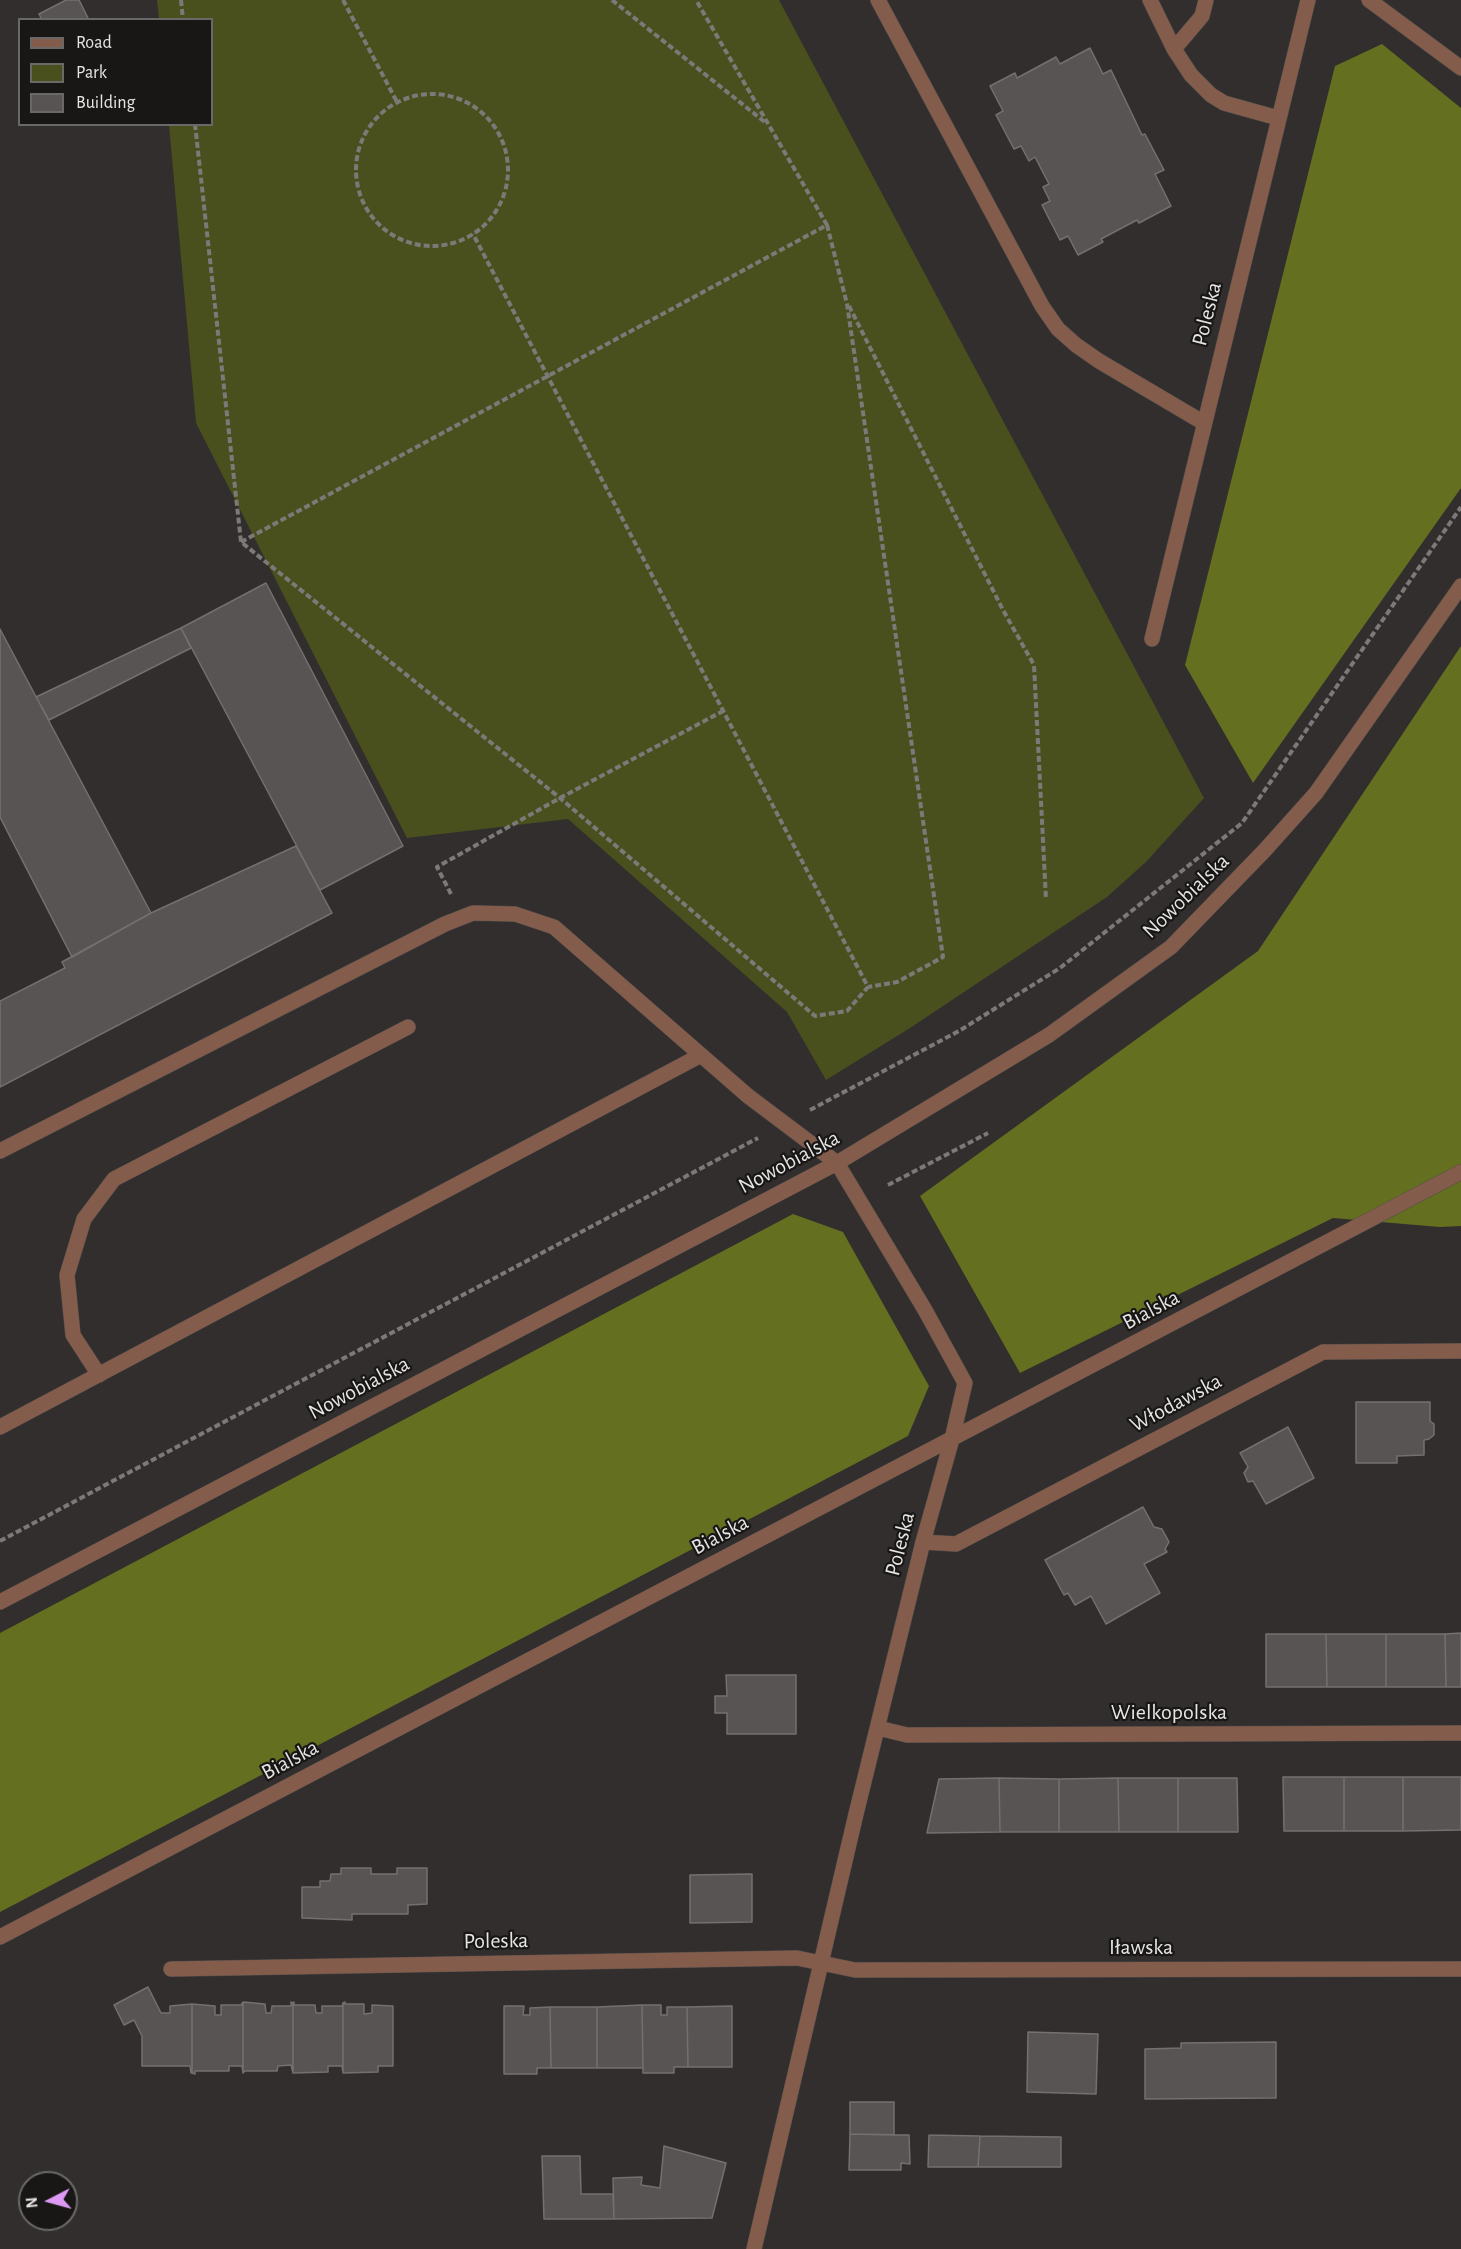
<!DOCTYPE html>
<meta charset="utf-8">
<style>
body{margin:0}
#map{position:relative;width:1461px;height:2249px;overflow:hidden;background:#312e2d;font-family:"Alegreya Sans",sans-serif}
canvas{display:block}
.legend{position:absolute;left:18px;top:18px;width:195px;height:108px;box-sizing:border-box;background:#181716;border:2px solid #6a6968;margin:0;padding:8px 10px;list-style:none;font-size:18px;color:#e6e5e4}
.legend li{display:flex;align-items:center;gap:12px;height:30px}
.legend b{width:30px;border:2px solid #6a6968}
.north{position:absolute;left:18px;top:2171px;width:60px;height:60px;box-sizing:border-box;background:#181716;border:2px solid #6a6968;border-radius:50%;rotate:264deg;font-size:16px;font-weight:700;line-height:24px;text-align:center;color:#e6e5e4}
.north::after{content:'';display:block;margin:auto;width:21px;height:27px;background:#dd99f3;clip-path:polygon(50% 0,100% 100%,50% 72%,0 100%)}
</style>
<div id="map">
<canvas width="1461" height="2249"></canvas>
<ul class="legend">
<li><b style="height:8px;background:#835c4b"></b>Road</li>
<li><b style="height:16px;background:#49501e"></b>Park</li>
<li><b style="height:16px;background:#585454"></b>Building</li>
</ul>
<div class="north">N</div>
</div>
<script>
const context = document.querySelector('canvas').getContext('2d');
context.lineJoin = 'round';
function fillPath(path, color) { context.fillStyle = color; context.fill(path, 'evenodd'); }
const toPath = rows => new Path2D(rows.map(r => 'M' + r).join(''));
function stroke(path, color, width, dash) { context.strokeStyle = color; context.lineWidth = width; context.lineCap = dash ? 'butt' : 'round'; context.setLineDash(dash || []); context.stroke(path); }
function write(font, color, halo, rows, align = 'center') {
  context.font = font + ' "Alegreya Sans",sans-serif'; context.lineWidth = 4.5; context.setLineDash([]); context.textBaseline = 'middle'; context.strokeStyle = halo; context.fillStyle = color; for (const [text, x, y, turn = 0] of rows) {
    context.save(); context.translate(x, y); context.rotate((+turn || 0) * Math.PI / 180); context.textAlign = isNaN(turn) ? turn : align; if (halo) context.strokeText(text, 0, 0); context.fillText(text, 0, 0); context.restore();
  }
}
fillPath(toPath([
 [157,0,779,0,1204,798,1146,862,1107,897,910,1028,826,1080,787,1012,568,819,407,838,196,423,169,125,212,124,212,20,159,19]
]), '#49501e');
fillPath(toPath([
 [1382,44,1461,108,1461,488,1253,783,1185,665,1335,66],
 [1461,646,1461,1226,1440,1227,1333,1218,1020,1373,920,1196,1258,951],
 [793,1214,843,1232,929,1386,908,1436,0,1912,0,1633]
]), '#646f20');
const building = toPath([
 [66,0,79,0,89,20,42,20,39,14,66,0],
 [1090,48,1103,74,1111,70,1142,135,1145,134,1164,170,1155,174,1171,206,1139,223,1137,220,1101,239,1103,242,1078,255,1068,236,1060,240,1042,205,1050,201,1043,187,1049,184,1035,157,1029,161,1021,146,1014,149,996,115,1003,111,990,86,1015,73,1017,78,1056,57,1060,64,1090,48],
 [266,583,403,846,320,890,181,628,266,583],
 [181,628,191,648,49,720,36,697,181,628],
 [0,629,151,913,72,957,0,817,0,629],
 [296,846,332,913,0,1087,0,1001,65,968,62,962,151,913,296,846],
 [1356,1402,1430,1402,1430,1421,1434,1424,1434,1435,1429,1439,1424,1440,1424,1455,1397,1456,1397,1463,1356,1463,1356,1402],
 [1288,1427,1314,1478,1266,1504,1253,1481,1248,1482,1244,1473,1248,1467,1240,1453,1288,1427],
 [1143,1507,1154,1527,1162,1529,1169,1542,1165,1549,1167,1552,1144,1564,1160,1593,1106,1624,1091,1596,1075,1605,1068,1593,1064,1595,1045,1560,1143,1507],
 [1461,1633,1461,1687,1446,1687,1445,1634,1461,1633],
 [1266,1634,1326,1634,1327,1687,1266,1687,1266,1634],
 [1326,1634,1386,1634,1386,1687,1327,1687,1326,1634],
 [1386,1634,1445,1634,1446,1687,1386,1687,1386,1634],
 [726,1675,796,1675,796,1734,727,1734,727,1713,715,1713,715,1696,727,1696,726,1675],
 [1283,1777,1344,1777,1344,1831,1284,1831,1283,1777],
 [1344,1777,1403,1777,1403,1831,1344,1831,1344,1777],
 [1403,1777,1461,1777,1461,1830,1403,1831,1403,1777],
 [999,1778,1059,1779,1059,1832,1000,1832,999,1778],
 [999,1778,1000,1832,927,1833,939,1779,999,1778],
 [1118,1778,1178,1778,1178,1832,1119,1832,1118,1778],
 [1118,1778,1119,1832,1059,1832,1059,1779,1118,1778],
 [1178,1778,1237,1778,1238,1832,1178,1832,1178,1778],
 [341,1868,371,1868,371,1874,397,1874,397,1868,427,1868,427,1904,408,1905,408,1914,352,1914,352,1920,302,1918,302,1887,320,1887,320,1881,330,1881,331,1874,341,1874,341,1868],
 [752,1874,752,1922,690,1923,690,1875,752,1874],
 [148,1987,161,2013,170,2013,170,2006,192,2004,192,2073,191,2073,190,2066,142,2066,142,2036,134,2020,124,2025,114,2005,148,1987],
 [243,2002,265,2004,266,2013,271,2013,272,2006,291,2006,291,2002,293,2003,293,2073,291,2065,278,2066,277,2071,245,2071,243,2073,243,2002],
 [243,2002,243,2073,242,2066,229,2066,229,2071,195,2071,195,2074,192,2073,192,2004,215,2006,215,2015,221,2015,221,2005,241,2005,243,2002],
 [294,2002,294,2005,315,2005,316,2013,322,2013,322,2006,342,2006,343,2003,343,2073,342,2066,328,2066,328,2072,293,2073,293,2003,294,2002],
 [345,2002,345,2004,364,2004,364,2014,372,2013,372,2005,393,2006,393,2066,378,2066,378,2072,343,2073,343,2003,345,2002],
 [642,2005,643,2068,597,2068,597,2007,642,2005],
 [642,2005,661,2005,661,2015,667,2015,667,2007,687,2007,688,2067,674,2067,674,2073,643,2073,642,2005],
 [504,2006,524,2006,523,2015,530,2015,530,2008,550,2007,551,2068,537,2068,537,2074,504,2074,504,2006],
 [732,2006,732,2067,688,2067,687,2007,732,2006],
 [550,2007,597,2007,597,2068,551,2068,550,2007],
 [1028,2032,1098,2034,1096,2094,1027,2092,1028,2032],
 [1276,2042,1276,2098,1145,2099,1145,2049,1181,2048,1181,2043,1276,2042],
 [850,2102,894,2102,894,2135,850,2134,850,2102],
 [850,2134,909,2135,910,2164,901,2163,901,2170,849,2170,850,2134],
 [929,2135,980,2136,978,2167,928,2167,929,2135],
 [980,2136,1061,2137,1061,2167,978,2167,980,2136],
 [664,2146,726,2163,712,2218,614,2219,613,2178,642,2177,641,2185,660,2188,664,2146],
 [542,2156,580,2156,581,2194,613,2194,614,2219,544,2219,542,2156]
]);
fillPath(building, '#585454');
stroke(building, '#747070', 1.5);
const lane = toPath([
 [878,0,1042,306,1058,329,1076,345,1099,361,1204,423],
 [1150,0,1174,49,1191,75,1211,95,1224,103,1278,118],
 [1174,49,1202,16,1206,0],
 [0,1151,445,924,473,913,515,914,554,927,748,1096,837,1163],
 [99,1375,73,1335,67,1275,84,1219,114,1179,408,1027],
 [0,1427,701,1055]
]);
const street = toPath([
 [1369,0,1461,68],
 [1152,639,1308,0],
 [923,1542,956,1544,1323,1352,1461,1351],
 [0,1602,837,1163,1049,1035,1171,947,1265,850,1316,793,1461,586],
 [878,1728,907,1735,1461,1733],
 [0,1937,1461,1172],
 [171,1969,797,1958,855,1970,1461,1969],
 [754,2249,856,1814,923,1542,952,1439,965,1383,925,1310,837,1163]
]);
stroke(lane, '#4e4b4a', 16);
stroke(street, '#4e4b4a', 16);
stroke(toPath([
 [181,0,183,20],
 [343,0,397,102],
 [612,0,766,123],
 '356 170a76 76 0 1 1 152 0a76 76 0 1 1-152 0Z',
 [195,124,241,542,560,798,815,1016,847,1011,868,987,473,234],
 [827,225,847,304,943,957,897,982,868,987],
 [849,306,1003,610,1034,665,1046,899],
 [241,542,827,225,696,0],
 [451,894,437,867,560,798,723,711],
 [810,1110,959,1031,1060,968,1242,823,1461,507],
 [888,1185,988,1133],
 [0,1541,758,1138]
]), '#7c7a79', 4, [6, 3]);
stroke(lane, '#835c4b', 15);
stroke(street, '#835c4b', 15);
write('22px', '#e6e5e4', '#181716', [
 ["Poleska",1207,314,-76],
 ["Nowobialska",1186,896,-44],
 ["Nowobialska",789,1162,-28],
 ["Bialska",1151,1310,-28],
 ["Nowobialska",359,1388,-28],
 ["Włodawska",1176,1403,-28],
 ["Bialska",720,1535,-28],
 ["Poleska",900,1544,-76],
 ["Wielkopolska",1169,1712],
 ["Bialska",290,1760,-28],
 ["Poleska",496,1941,-1],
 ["Iławska",1141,1947]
]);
</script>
